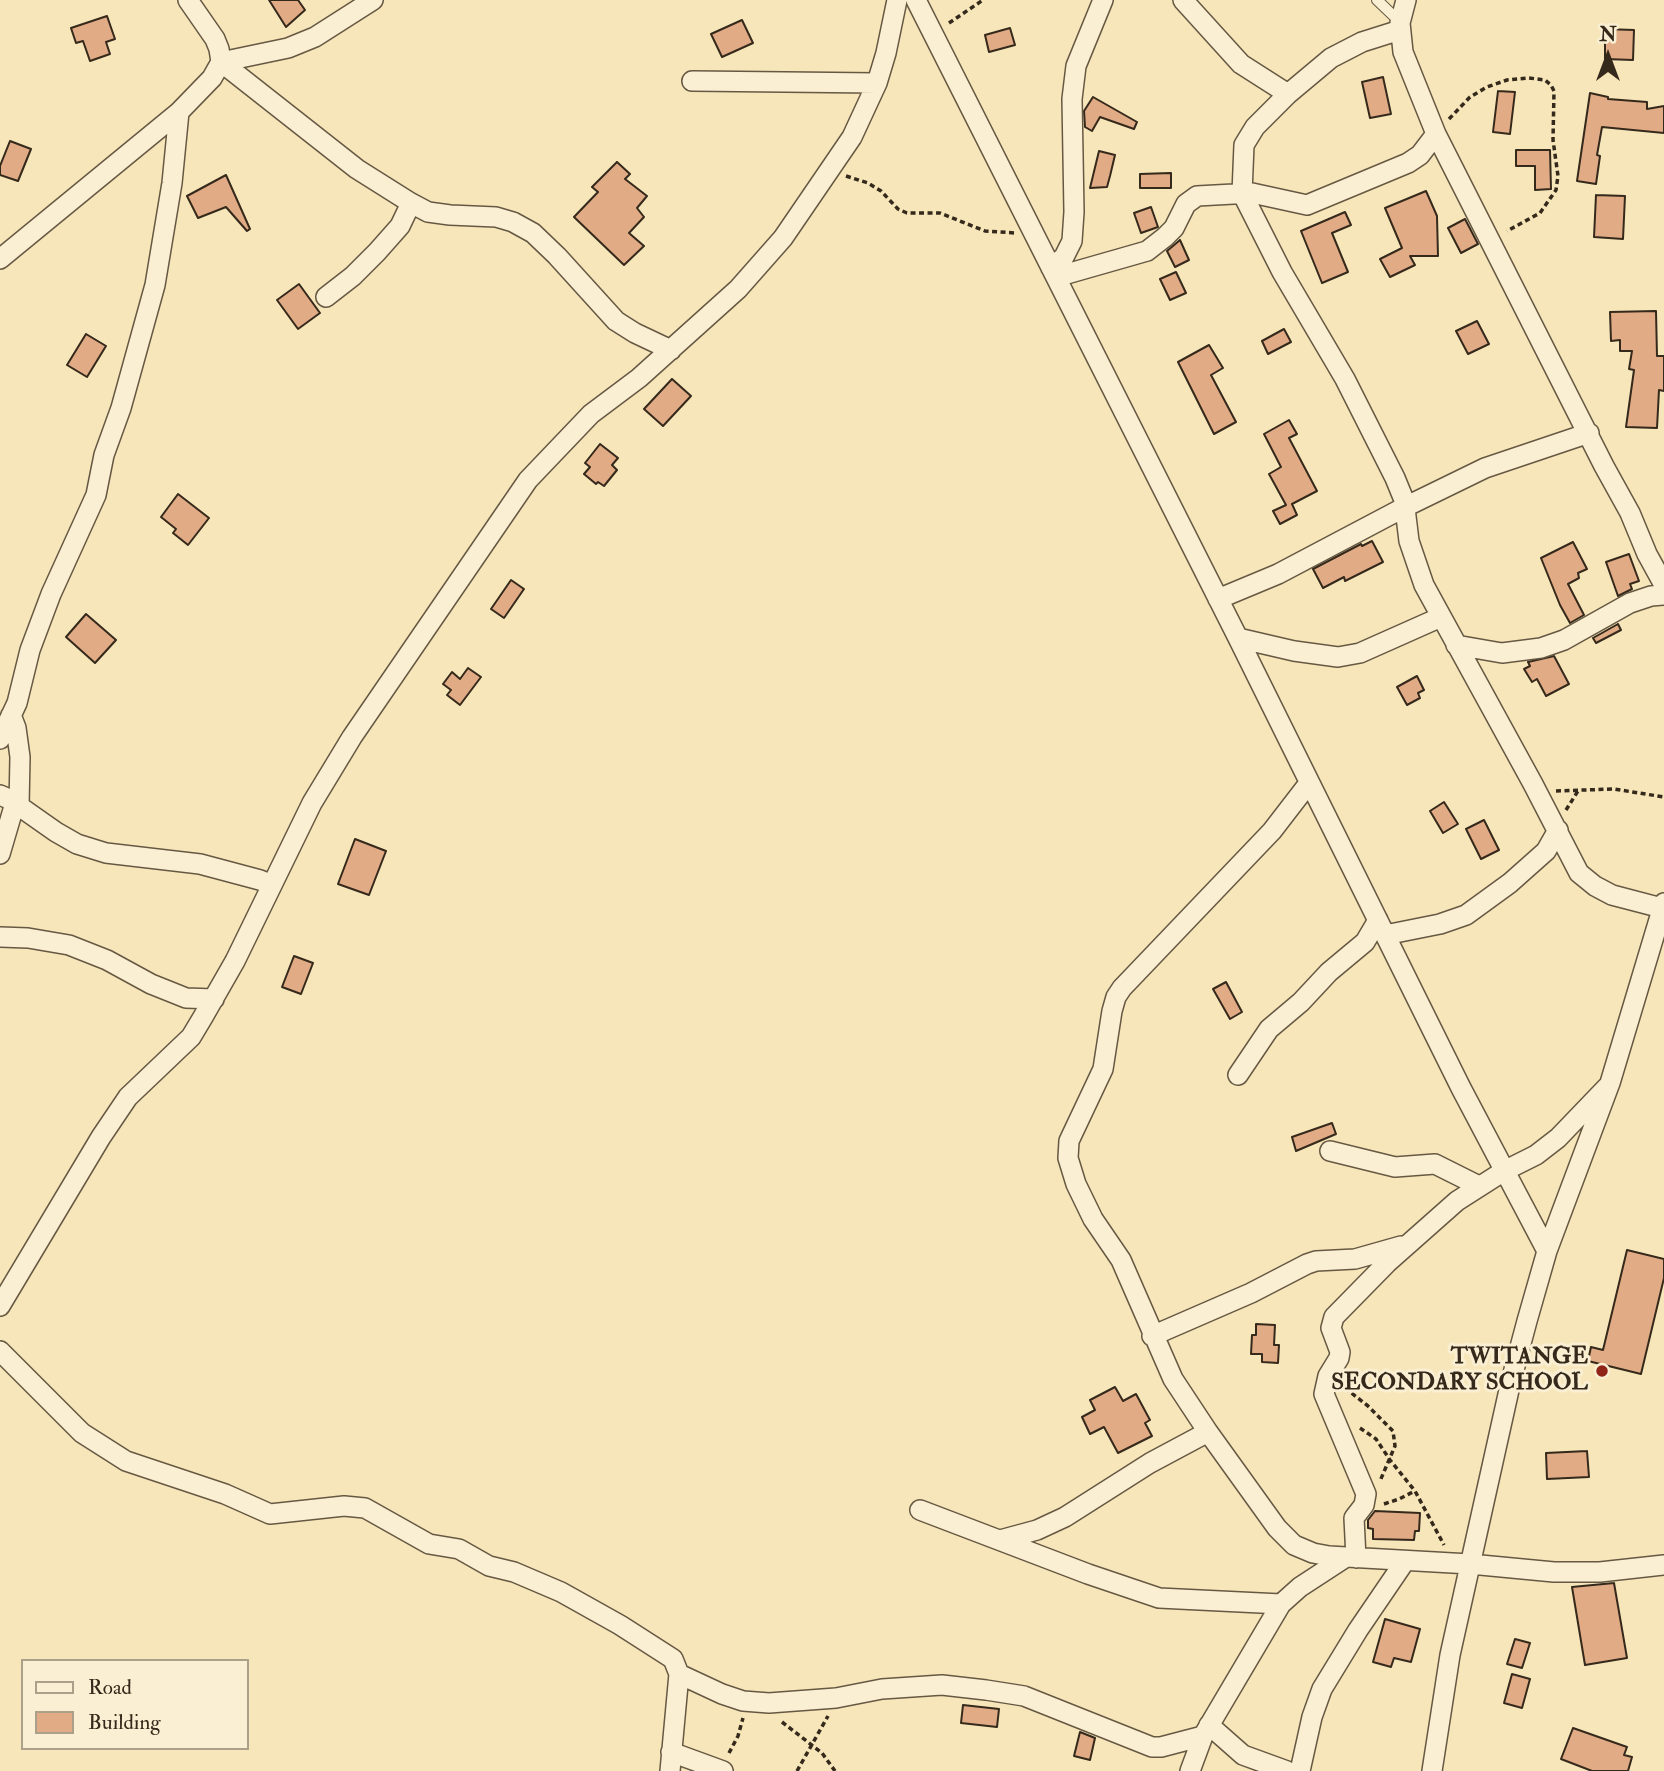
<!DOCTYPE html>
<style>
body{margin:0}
#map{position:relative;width:1664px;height:1771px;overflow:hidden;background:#f7e6ba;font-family:"IM FELL Double Pica",serif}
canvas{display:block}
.legend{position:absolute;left:21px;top:1659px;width:228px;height:91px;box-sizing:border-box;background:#faefd2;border:2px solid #aba089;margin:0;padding:9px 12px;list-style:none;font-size:21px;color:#35291b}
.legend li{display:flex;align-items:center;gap:14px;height:35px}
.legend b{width:35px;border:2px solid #aba089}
.north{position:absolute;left:1573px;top:21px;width:70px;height:70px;-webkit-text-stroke:5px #faefd2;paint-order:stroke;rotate:0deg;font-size:19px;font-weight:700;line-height:28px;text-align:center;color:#35291b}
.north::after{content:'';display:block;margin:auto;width:24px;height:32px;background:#35291b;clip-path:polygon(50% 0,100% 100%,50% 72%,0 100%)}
</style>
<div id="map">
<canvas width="1664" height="1771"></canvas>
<ul class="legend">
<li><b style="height:9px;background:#faefd2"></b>Road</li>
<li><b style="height:19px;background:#e1ab85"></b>Building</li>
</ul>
<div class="north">N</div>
</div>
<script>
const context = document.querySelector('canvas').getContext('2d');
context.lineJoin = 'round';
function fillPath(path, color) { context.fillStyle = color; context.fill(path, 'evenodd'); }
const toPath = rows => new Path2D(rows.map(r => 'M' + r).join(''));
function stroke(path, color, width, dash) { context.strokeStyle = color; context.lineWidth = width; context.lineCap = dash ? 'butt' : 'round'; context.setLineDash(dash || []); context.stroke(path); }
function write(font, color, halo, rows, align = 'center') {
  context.font = font + ' "IM FELL Double Pica",serif'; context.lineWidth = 6; context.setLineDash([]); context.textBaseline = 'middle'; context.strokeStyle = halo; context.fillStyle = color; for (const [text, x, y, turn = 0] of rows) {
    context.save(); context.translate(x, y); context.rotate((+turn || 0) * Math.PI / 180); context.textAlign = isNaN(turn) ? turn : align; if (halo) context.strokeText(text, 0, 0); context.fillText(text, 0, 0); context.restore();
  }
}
const building = toPath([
 [269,0,298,0,305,10,286,27,269,0],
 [107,16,115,39,106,42,110,54,90,61,83,41,76,43,71,28,107,16],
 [742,20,753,43,722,57,711,34,742,20],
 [1010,28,1015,45,989,52,985,35,1010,28],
 [1605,29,1634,30,1633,60,1605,59,1605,29],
 [1383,77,1391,114,1370,118,1362,82,1383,77],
 [1498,91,1515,92,1510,134,1493,132,1498,91],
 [1590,93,1608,97,1608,99,1647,102,1647,109,1664,106,1664,133,1602,127,1597,155,1600,156,1596,184,1577,181,1590,93],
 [1093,97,1137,122,1134,129,1100,117,1092,131,1085,127,1084,111,1093,97],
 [10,141,31,149,18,181,0,175,0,166,10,141],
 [1516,150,1550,150,1551,189,1535,190,1535,166,1516,166,1516,150],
 [1099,151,1115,155,1110,176,1107,187,1090,188,1099,151],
 [617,162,630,174,625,179,647,196,637,208,644,217,629,233,644,246,624,265,574,217,598,192,592,187,617,162],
 [1171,173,1171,188,1140,188,1140,174,1171,173],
 [226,175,250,229,247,231,226,207,198,218,187,196,226,175],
 [1426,191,1437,216,1438,256,1410,256,1415,265,1390,277,1380,259,1402,248,1385,208,1426,191],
 [1596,195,1625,196,1623,239,1594,237,1596,195],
 [1151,207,1158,227,1141,233,1134,213,1151,207],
 [1345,212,1351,225,1332,233,1348,272,1322,283,1301,231,1345,212],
 [1465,219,1478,244,1461,253,1448,228,1465,219],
 [1180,240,1189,260,1175,267,1167,251,1180,240],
 [1176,272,1186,293,1170,300,1160,279,1176,272],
 [299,284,320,313,298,329,277,300,299,284],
 [1656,311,1657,356,1664,356,1664,391,1659,390,1657,428,1626,427,1634,370,1629,369,1632,351,1620,351,1620,340,1611,341,1610,312,1656,311],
 [1477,321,1489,344,1468,354,1456,331,1477,321],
 [1284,329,1291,342,1268,354,1262,341,1284,329],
 [86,334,106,346,87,377,67,365,86,334],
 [1209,345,1223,368,1211,375,1236,422,1214,434,1178,362,1209,345],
 [672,379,691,396,663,426,644,409,672,379],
 [1289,420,1297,434,1289,438,1317,491,1292,504,1297,515,1280,524,1273,511,1286,505,1269,474,1281,467,1264,434,1289,420],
 [600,444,618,458,612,465,617,470,604,486,598,482,596,484,584,474,590,467,585,463,600,444],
 [178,494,209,518,188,545,173,533,176,529,161,517,178,494],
 [1372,541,1383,562,1345,581,1344,577,1323,588,1313,569,1361,544,1362,546,1372,541],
 [1573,542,1587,569,1578,573,1579,578,1568,584,1584,615,1570,623,1560,605,1541,558,1573,542],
 [1629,554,1639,581,1630,584,1632,589,1618,596,1606,562,1629,554],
 [511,580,524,589,504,618,491,609,511,580],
 [86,614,116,640,95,663,66,637,86,614],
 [1618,624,1621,630,1596,643,1593,638,1618,624],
 [1554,656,1569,684,1546,696,1537,679,1532,682,1524,669,1530,666,1528,662,1554,656],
 [468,668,481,677,460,705,447,695,451,690,443,684,452,672,460,679,468,668],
 [1417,676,1424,690,1418,693,1420,698,1407,705,1397,687,1417,676],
 [1444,802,1458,824,1443,833,1430,811,1444,802],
 [1484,820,1499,850,1481,859,1466,829,1484,820],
 [355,839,386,851,369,895,338,884,355,839],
 [294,956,313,963,301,994,282,987,294,956],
 [1226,982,1242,1012,1230,1019,1213,989,1226,982],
 [1332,1123,1336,1134,1296,1151,1292,1137,1332,1123],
 [1627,1250,1664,1259,1664,1278,1641,1374,1588,1361,1591,1347,1603,1350,1627,1250],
 [1256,1324,1275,1325,1274,1345,1279,1345,1278,1363,1262,1362,1262,1354,1251,1354,1252,1335,1256,1335,1256,1324],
 [1115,1387,1123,1401,1136,1394,1150,1420,1145,1423,1152,1436,1118,1453,1104,1427,1090,1434,1082,1417,1095,1410,1090,1400,1115,1387],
 [1587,1451,1589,1477,1547,1479,1546,1453,1587,1451],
 [1375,1511,1420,1513,1419,1531,1415,1531,1414,1540,1373,1539,1373,1529,1368,1528,1368,1520,1375,1511],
 [1614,1583,1627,1658,1585,1665,1572,1587,1614,1583],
 [1385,1619,1420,1629,1411,1662,1394,1658,1391,1667,1373,1662,1385,1619],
 [1515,1639,1530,1643,1522,1668,1507,1664,1515,1639],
 [1512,1674,1530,1679,1522,1708,1504,1703,1512,1674],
 [963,1705,999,1709,997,1727,961,1723,963,1705],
 [1573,1728,1627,1747,1624,1755,1632,1757,1628,1771,1592,1771,1561,1759,1573,1728],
 [1080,1732,1095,1738,1090,1760,1074,1756,1080,1732]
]);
fillPath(building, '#e1ab85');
stroke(building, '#35291b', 2);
const lane = toPath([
 [1377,0,1400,22]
]);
const street = toPath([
 [916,0,1238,638,1461,1088,1547,1251],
 [1183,0,1241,64,1288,94],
 [1406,0,1400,23,1403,52,1436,134,1604,466,1630,513,1647,554,1664,585],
 [1400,30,1362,42,1331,58,1288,94,1255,127,1244,145,1242,193,1282,272,1345,379,1395,478,1404,500,1409,541,1424,585,1533,784,1579,873,1595,886,1612,895,1662,908],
 [221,62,357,169,411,203,428,212,450,215,496,217,513,222,533,233,557,256,616,321,635,333,671,350],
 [221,62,288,48,315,37,373,0],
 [692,81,877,83],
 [0,259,179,112,212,78,221,62,219,49,215,39,188,0],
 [1051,268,1064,257,1072,241,1074,212,1072,99,1076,66,1103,0],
 [1056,277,1147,251,1165,237,1174,228,1186,204,1197,196,1252,193,1307,205,1408,163,1420,155,1436,134],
 [326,297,353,276,377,252,400,226,411,203],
 [1218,599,1278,574,1405,507,1485,468,1589,433],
 [1238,638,1294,651,1338,657,1360,653,1441,617],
 [1456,645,1502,653,1541,648,1564,640,1630,603,1651,596,1664,595],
 [11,715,16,728,20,757,19,806],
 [0,739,17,703,30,650,51,594,96,495,104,455,121,408,155,285,172,183,179,112],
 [1309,783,1272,831,1122,988,1116,997,1112,1011,1103,1069,1069,1141,1068,1158,1076,1184,1093,1219,1121,1260,1173,1379,1208,1432,1277,1528,1294,1545,1313,1553,1329,1556,1470,1564,1554,1572,1600,1572,1664,1565],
 [0,795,9,799,56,832,77,844,106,853,200,864,260,880,272,885],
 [0,854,15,803],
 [1385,935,1440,924,1466,915,1510,883,1546,851,1558,830],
 [0,937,28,938,69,945,107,960,151,984,186,998,214,999],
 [1238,1075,1269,1029,1301,1002,1329,972,1365,942,1378,920],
 [1330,1151,1395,1167,1435,1164,1479,1186],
 [0,1306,101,1137,128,1097,191,1037,203,1017,235,961,312,803,352,737,528,480,591,414,639,378,738,289,783,238,852,137,877,83,886,53,897,0],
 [1152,1336,1251,1293,1307,1264,1316,1261,1355,1259,1401,1246],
 [0,1351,82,1433,126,1461,225,1494,270,1514,344,1506,365,1508,429,1544,459,1549,489,1566,514,1572,561,1592,620,1625,673,1659,679,1674,670,1771],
 [920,1510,1088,1574,1159,1598,1281,1604],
 [1000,1540,1037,1530,1065,1517,1150,1463,1208,1432],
 [1356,1558,1354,1518,1364,1505,1366,1494,1324,1394,1328,1376,1339,1358,1340,1352,1331,1328,1334,1317,1387,1263,1457,1201,1504,1171,1536,1155,1558,1138,1607,1087],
 [679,1674,722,1694,743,1701,769,1703,836,1698,882,1689,942,1685,986,1690,1024,1696,1152,1747,1161,1747,1203,1736],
 [1209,1725,1243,1755,1287,1771],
 [671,1752,723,1771],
 [1190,1771,1203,1736,1281,1604,1300,1587,1346,1557],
 [1300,1771,1312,1717,1322,1689,1358,1630,1405,1561],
 [1432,1771,1450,1655,1511,1381,1527,1321,1547,1251,1610,1083,1664,903]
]);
stroke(lane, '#665843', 12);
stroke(street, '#665843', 22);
stroke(toPath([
 [949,23,983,0],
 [1449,119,1470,97,1487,87,1507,80,1529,78,1545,80,1551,85,1554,91,1553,140,1558,176,1556,190,1540,213,1507,231],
 [846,176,868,183,881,191,898,209,907,213,940,213,985,231,1015,233],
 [1556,791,1614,789,1664,797],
 [1566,810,1578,791],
 [1345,1388,1368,1406,1393,1431,1395,1446,1380,1481],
 [1360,1428,1376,1439,1390,1460,1415,1491,1444,1545],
 [1384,1504,1399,1499,1415,1491],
 [782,1722,822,1753,835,1771],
 [729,1753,738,1736,743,1718],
 [797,1771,828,1716]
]), '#35291b', 3.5, [5, 3.5]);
stroke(lane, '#faefd2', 10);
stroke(street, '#faefd2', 19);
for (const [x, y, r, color] of [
 [1602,1371,7,"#8f2418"]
]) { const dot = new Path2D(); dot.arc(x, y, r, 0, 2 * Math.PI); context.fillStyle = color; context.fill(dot); stroke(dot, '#faefd2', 2.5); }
write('bold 23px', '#35291b', '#faefd2', [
 ["TWITANGE",1588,1358],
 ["SECONDARY SCHOOL",1588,1384]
], 'right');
</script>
